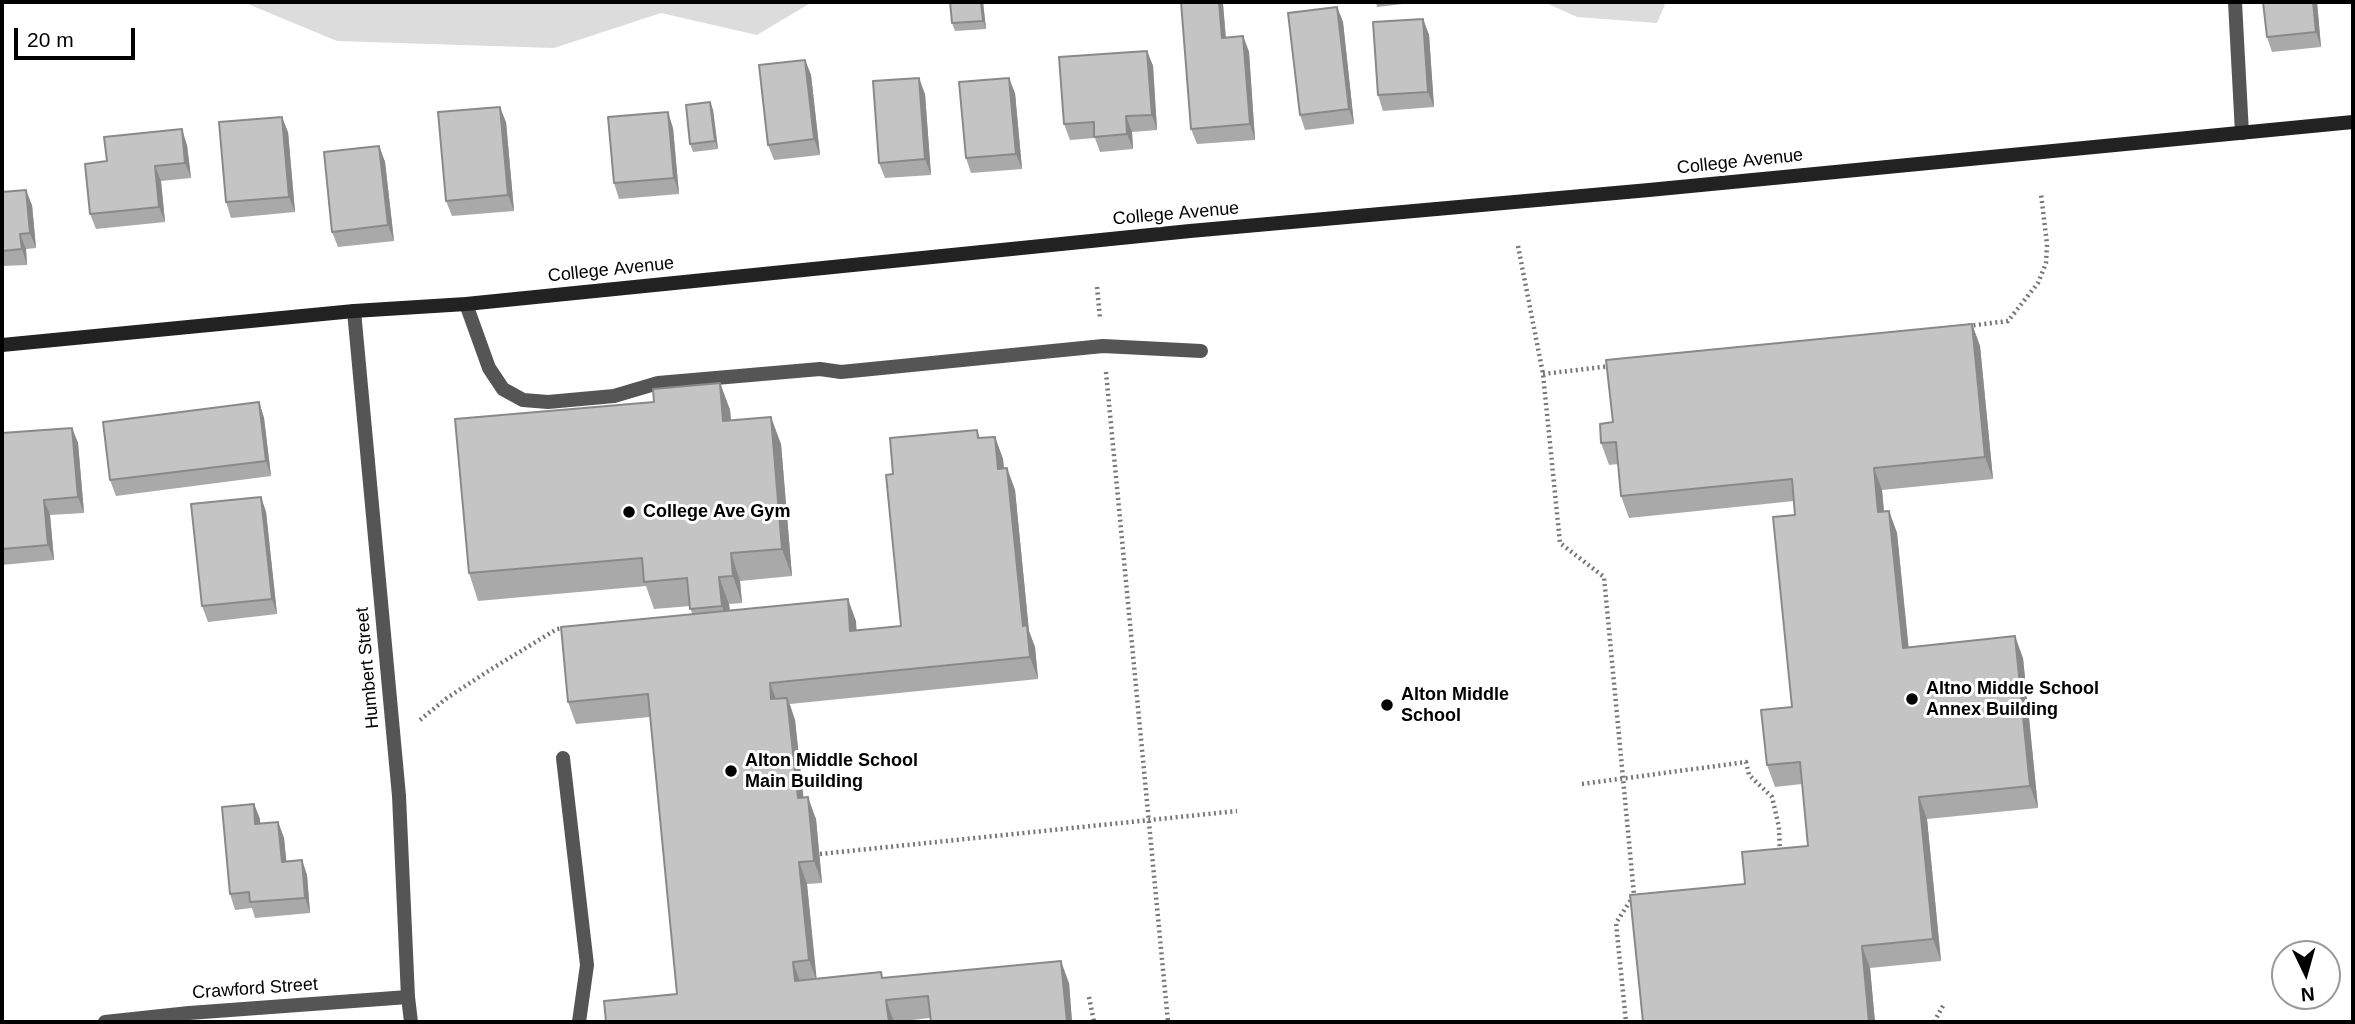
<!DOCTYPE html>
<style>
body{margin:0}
#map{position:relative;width:2355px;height:1024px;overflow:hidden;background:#fff;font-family:Arial,sans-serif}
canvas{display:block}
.frame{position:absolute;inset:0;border:4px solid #000;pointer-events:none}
.north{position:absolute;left:2271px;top:940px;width:70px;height:70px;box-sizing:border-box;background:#fff;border:2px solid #999;border-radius:50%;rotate:175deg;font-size:19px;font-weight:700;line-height:28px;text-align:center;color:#000}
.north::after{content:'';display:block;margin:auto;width:24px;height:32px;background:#000;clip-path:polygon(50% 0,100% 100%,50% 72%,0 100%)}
.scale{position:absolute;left:14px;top:28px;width:121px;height:32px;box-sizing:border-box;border:4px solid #000;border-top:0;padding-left:9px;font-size:21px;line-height:24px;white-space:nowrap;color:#000;-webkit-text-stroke:5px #fff;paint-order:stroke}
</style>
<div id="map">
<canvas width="2355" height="1024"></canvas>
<div class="frame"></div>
<div class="north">N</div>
<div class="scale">20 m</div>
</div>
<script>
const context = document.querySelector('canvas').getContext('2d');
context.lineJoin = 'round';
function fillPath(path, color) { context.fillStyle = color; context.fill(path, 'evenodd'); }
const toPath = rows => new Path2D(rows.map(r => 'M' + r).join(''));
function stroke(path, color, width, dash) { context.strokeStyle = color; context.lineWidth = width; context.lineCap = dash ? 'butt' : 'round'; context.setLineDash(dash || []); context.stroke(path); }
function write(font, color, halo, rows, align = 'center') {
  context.font = font + ' Arial,sans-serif'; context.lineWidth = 6; context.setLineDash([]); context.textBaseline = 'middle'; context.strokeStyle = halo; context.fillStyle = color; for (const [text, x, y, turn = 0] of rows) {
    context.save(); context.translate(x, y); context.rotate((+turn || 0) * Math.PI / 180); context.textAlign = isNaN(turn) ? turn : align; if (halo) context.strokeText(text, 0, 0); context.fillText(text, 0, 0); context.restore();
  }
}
fillPath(toPath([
 [243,2,812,2,757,35,661,13,554,48,337,41],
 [1544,2,1666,2,1657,23,1577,17]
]), '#dcdcdc');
stroke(toPath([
 [1518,246,1543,374,1560,543,1604,577,1634,895,1616,923,1626,1022],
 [1097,287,1100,318],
 [1968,326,2008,321,2038,283,2046,263,2047,244,2041,194],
 [1106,372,1168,1022],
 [1543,374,1611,366],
 [420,720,447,698,493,668,557,629,565,628],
 [1582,784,1746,762,1749,775,1772,797,1779,827,1780,854],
 [820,854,1237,811],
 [1089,997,1094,1022],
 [1934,1022,1944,1004]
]), '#777', 4.5, [2, 3.5]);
stroke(toPath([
 [2235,2,2242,133],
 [466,304,489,368,503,389,523,400,548,402,614,396,658,383,820,369,841,372,1103,346,1201,351],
 [563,758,587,965,579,1022]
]), '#555', 14);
stroke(toPath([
 [354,311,399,796,408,997,411,1022],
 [105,1022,189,1013,408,997]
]), '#555', 14);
stroke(toPath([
 [2,345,354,311,466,304,1190,231,1649,190,2353,122]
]), '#222', 14);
fillPath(toPath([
 [950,2,983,2,986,29,955,31,952,23],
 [1376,2,1420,2,1377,7],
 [2263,2,2317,2,2321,47,2272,52,2267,37],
 [1223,4,1226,38,1243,36,1249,52,1255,140,1197,144,1191,129],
 [1337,7,1343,22,1354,124,1305,130,1300,115],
 [1423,19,1429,35,1434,107,1383,111,1378,95],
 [1147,51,1153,66,1157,130,1132,132,1133,149,1100,152,1095,138,1070,140,1064,124],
 [805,60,811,75,820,155,774,160,768,145],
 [1015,93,1022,169,971,173,966,158],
 [925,94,931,175,885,178,879,163],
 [710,102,713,110,718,149,693,152,690,144],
 [506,122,514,211,452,216,446,201],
 [673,128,679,194,619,199,614,183],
 [288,132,295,212,231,218,226,202],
 [187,145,191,178,161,181,165,222,96,229,90,214,107,161],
 [379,146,385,162,394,241,338,247,332,232],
 [2,192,32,205,36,248,26,249,27,265,2,266],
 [1972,324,1980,346,1993,479,1882,490,1884,512,1889,511,1897,533,1908,647,2023,658,2038,808,1927,819,1941,961,1870,968,1875,1022,1643,1022,1745,884,1808,846,1802,784,1775,787,1767,765,1792,707,1795,515,1794,501,1629,518,1621,496,1618,464,1609,465,1601,443,1613,422],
 [720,383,730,410,731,421,781,444,792,576,740,581,742,603,729,604,730,611,856,621,856,631,901,626,893,474,977,430,980,438,995,437,1003,459,1004,469,1007,468,1015,490,1029,632,1035,647,1038,679,790,704,795,720,803,797,816,819,822,883,807,884,816,979,883,978,1069,983,1072,1022,931,1022,930,1018,894,1022,677,994,650,717,576,724,568,702,692,614,690,606,654,609,646,586,478,601,469,573,654,402],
 [259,402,264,418,271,476,116,496,110,480],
 [72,428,78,443,84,513,50,515,54,560,2,565,2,433],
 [261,497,266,512,277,614,208,622,202,606],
 [254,804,260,819,260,824,278,822,284,838,286,861,302,860,307,875,310,913,255,918,252,908,235,910,230,894]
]), '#a9a9a9');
fillPath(toPath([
 [981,2,983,2,986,29,983,21],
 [1219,2,1222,2,1223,4,1227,54,1222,38],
 [2313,2,2317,2,2321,47,2316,32],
 [1337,7,1343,22,1354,124,1349,109],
 [1423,19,1429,35,1434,107,1428,92],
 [1243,36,1249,52,1255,140,1250,124],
 [1147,51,1153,66,1157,130,1152,115],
 [805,60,811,75,820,155,814,139],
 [919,78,925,94,931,175,925,159],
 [1009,78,1015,93,1022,169,1016,154],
 [710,102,713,110,718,149,715,141],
 [500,107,506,122,514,211,508,195],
 [668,112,673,128,679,194,674,178],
 [1126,116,1132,132,1133,149,1127,134],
 [282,117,288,132,295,212,289,197],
 [182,129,187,145,191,178,185,163],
 [379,146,385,162,394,241,388,225],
 [155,166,161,181,165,222,159,207],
 [26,190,32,205,36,248,30,233],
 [20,234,26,249,27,265,22,249],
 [1972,324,1980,346,1993,479,1985,457],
 [720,383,730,410,733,449,723,421],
 [259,402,264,418,271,476,266,461],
 [771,417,781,444,792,576,782,549],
 [72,428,78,443,84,513,78,497],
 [995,437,1003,459,1006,491,998,469],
 [1007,468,1015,490,1029,631,1035,647,1038,679,1030,657,1023,626],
 [1874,468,1882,490,1886,534,1878,512],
 [261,497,266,512,277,614,272,599],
 [44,500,50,515,54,560,48,545],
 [1889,511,1897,533,1911,670,1903,648],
 [731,553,740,581,742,603,733,576],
 [719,577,729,604,732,633,722,606],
 [848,599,856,621,858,653,850,631],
 [2015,636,2023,658,2038,808,2030,786],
 [770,683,778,705,771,699],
 [787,698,795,720,806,820,798,798],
 [808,797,816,819,822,883,814,861],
 [1919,797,1927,819,1941,961,1933,939],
 [254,804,260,819,261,840,255,824],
 [278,822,284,838,288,877,282,862],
 [302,860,307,875,310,913,305,898],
 [799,862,807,884,817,982,809,960],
 [1862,946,1870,968,1875,1022,1869,1022],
 [1061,961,1069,983,1072,1022,1067,1022],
 [793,962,801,984,795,981],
 [886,1000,894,1022,889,1022]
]), '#898989');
const building = toPath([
 [950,2,981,2,983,21,952,23,950,2],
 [1181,2,1219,2,1222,38,1243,36,1250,124,1191,129,1181,2],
 [2263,2,2313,2,2316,32,2267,37,2263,2],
 [1337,7,1349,109,1300,115,1288,13,1337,7],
 [1423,19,1428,92,1378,95,1373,22,1423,19],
 [1147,51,1152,115,1126,116,1127,134,1094,137,1094,122,1064,124,1059,57,1147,51],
 [805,60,814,139,768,145,759,65,805,60],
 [919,78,925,159,879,163,873,81,919,78],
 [1009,78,1016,154,966,158,959,82,1009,78],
 [710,102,715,141,690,144,686,105,710,102],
 [500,107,508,195,446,201,438,112,500,107],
 [668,112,674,178,614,183,608,117,668,112],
 [282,117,289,197,226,202,219,122,282,117],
 [182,129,185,163,155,166,159,207,90,214,85,164,107,161,104,137,182,129],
 [379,146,388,225,332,232,324,152,379,146],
 [26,190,30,233,20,234,22,249,2,251,2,192,26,190],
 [1972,324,1985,457,1874,468,1878,512,1889,511,1903,648,2015,636,2030,786,1919,797,1933,939,1862,946,1869,1022,1643,1022,1630,895,1745,884,1742,852,1808,846,1800,762,1767,765,1761,710,1792,707,1773,517,1795,515,1792,479,1621,496,1616,442,1601,443,1600,424,1613,422,1606,360,1972,324],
 [720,383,723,421,771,417,782,549,731,553,733,576,719,577,722,606,690,609,687,578,644,582,642,558,469,573,455,419,654,402,653,389,720,383],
 [259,402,266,461,110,480,103,422,259,402],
 [72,428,78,497,44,500,48,545,2,549,2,433,72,428],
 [977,430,978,438,995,437,998,469,1007,468,1023,626,1027,625,1030,657,770,683,771,699,787,698,798,798,808,797,814,861,799,862,809,960,793,962,795,981,881,972,882,978,1061,961,1067,1022,931,1022,928,996,886,1000,889,1022,606,1022,604,1001,677,994,648,694,568,702,561,627,848,599,850,631,901,626,886,475,893,474,890,438,977,430],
 [261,497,272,599,202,606,191,504,261,497],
 [254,804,255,824,278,822,282,862,302,860,305,898,250,902,249,892,230,894,222,807,254,804]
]);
fillPath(building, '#c4c4c4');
stroke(building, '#898989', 2);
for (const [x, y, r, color] of [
 [629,512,7,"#000"],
 [1912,699,7,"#000"],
 [1387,705,7,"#000"],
 [731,771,7,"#000"]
]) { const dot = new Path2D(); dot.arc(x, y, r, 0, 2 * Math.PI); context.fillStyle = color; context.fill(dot); stroke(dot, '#fff', 2.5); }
write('18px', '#000', '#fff', [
 ["College Avenue",1740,162,-6],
 ["College Avenue",1176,214,-5],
 ["College Avenue",611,270,-6],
 ["Humbert Street",368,668,-95],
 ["Crawford Street",255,989,-4]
]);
write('bold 18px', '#000', '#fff', [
 ["College Ave Gym",643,512],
 ["Altno Middle School",1926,689],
 ["Annex Building",1926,710],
 ["Alton Middle",1401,695],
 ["School",1401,716],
 ["Alton Middle School",745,761],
 ["Main Building",745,782]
], 'left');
</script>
